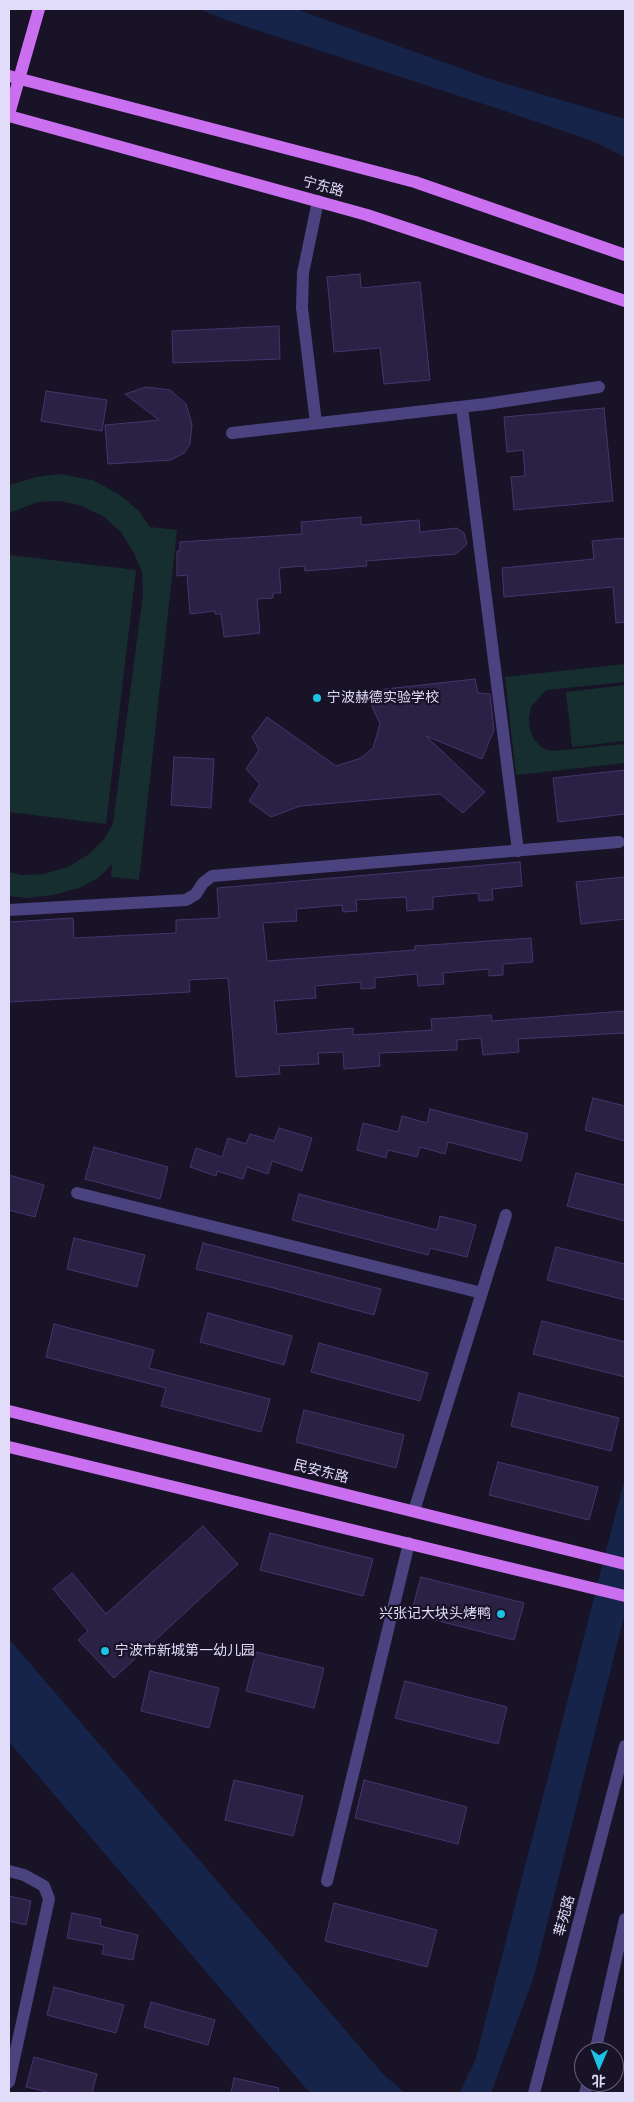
<!DOCTYPE html>
<meta charset="utf-8">
<style>
body{margin:0}
#map{position:relative;width:634px;height:2102px;overflow:hidden;background:#181326;font-family:Manrope,"Noto Sans SC",sans-serif}
canvas{display:block}
.frame{position:absolute;inset:0;border:10px solid #e2dcfb;pointer-events:none}
.north{position:absolute;left:574px;top:2042px;width:50px;height:50px;box-sizing:border-box;background:#181326;border:1px solid #69637b;border-radius:50%;rotate:181deg;font-size:14px;font-weight:700;line-height:20px;text-align:center;color:#e2dcfb}
.north::after{content:'';display:block;margin:auto;width:18px;height:22px;background:#1dc1e5;clip-path:polygon(50% 0,100% 100%,50% 72%,0 100%)}
</style>
<div id="map">
<canvas width="634" height="2102"></canvas>
<div class="frame"></div>
<div class="north">北</div>
</div>
<script>
const context = document.querySelector('canvas').getContext('2d');
context.lineJoin = 'round';
function fillPath(path, color) { context.fillStyle = color; context.fill(path, 'evenodd'); }
const toPath = rows => new Path2D(rows.map(r => 'M' + r).join(''));
function stroke(path, color, width, dash) { context.strokeStyle = color; context.lineWidth = width; context.lineCap = dash ? 'butt' : 'round'; context.setLineDash(dash || []); context.stroke(path); }
function write(font, color, halo, rows, align = 'center') {
  context.font = font + ' Manrope,"Noto Sans SC",sans-serif'; context.lineWidth = 4.5; context.setLineDash([]); context.textBaseline = 'middle'; context.strokeStyle = halo; context.fillStyle = color; for (const [text, x, y, turn = 0] of rows) {
    context.save(); context.translate(x, y); context.rotate((+turn || 0) * Math.PI / 180); context.textAlign = isNaN(turn) ? turn : align; if (halo) context.strokeText(text, 0, 0); context.fillText(text, 0, 0); context.restore();
  }
}
fillPath(toPath([
 [60,474,92,480,117,493,138,510,150,527,177,530,139,880,111,877,112,864,98,878,79,888,53,895,28,898,9,896,9,872,22,875,44,874,68,867,89,854,105,838,113,823,143,594,142,572,134,553,121,532,103,516,79,505,59,501,38,502,9,513,9,485,36,477],
 [9,555,136,570,106,824,9,812],
 [625,664,625,682,546,690,531,707,529,718,530,729,534,740,542,748,553,751,625,744,625,763,516,775,505,677],
 [625,685,625,741,572,747,566,692]
]), '#162e2f');
fillPath(toPath([
 [199,9,296,9,490,79,625,119,625,157,595,142,502,110,229,21],
 [625,1477,625,1613,534,1976,491,2093,459,2093,475,2061],
 [9,1639,384,2075,405,2093,310,2093,9,1742]
]), '#152448');
const building = toPath([
 [360,274,361,288,420,282,430,380,384,384,380,348,334,352,327,277,360,274],
 [279,326,280,359,173,363,172,331,279,326],
 [146,387,170,390,186,404,192,424,190,444,184,453,171,460,108,464,105,425,159,420,125,394,146,387],
 [46,391,107,400,102,431,41,421,46,391],
 [604,408,613,501,514,510,511,477,525,476,523,450,507,452,504,417,604,408],
 [361,517,361,525,419,520,420,532,457,528,464,533,467,544,456,554,366,561,367,566,305,571,304,566,279,568,281,593,273,593,273,598,257,599,260,633,224,637,221,614,215,614,215,611,190,614,187,575,177,576,177,551,180,551,180,542,302,534,301,522,361,517],
 [625,538,625,622,616,623,613,587,504,597,502,568,594,559,592,541,625,538],
 [475,679,478,693,490,694,494,730,482,759,426,736,485,792,463,813,440,794,300,806,271,817,249,801,260,784,246,769,259,750,252,737,267,717,336,766,361,758,373,748,380,724,370,702,377,690,475,679],
 [174,757,214,759,211,808,171,805,174,757],
 [625,770,625,814,558,822,553,778,625,770],
 [520,862,522,886,492,889,493,900,479,901,478,893,433,897,433,909,407,911,406,897,356,900,357,911,343,912,342,905,296,909,297,921,263,923,267,961,415,950,415,946,531,938,533,962,503,964,503,975,489,976,489,969,443,973,444,984,418,986,417,974,375,978,375,988,361,989,361,982,315,986,316,998,274,1001,277,1034,353,1028,353,1035,432,1030,431,1019,491,1015,492,1021,625,1011,625,1033,518,1039,519,1052,483,1055,481,1038,457,1040,457,1050,379,1053,380,1066,344,1069,343,1052,318,1053,319,1064,279,1066,280,1074,236,1077,228,978,189,980,190,992,9,1002,9,922,73,918,74,938,176,933,176,920,219,918,217,888,520,862],
 [625,877,625,919,581,924,576,882,625,877],
 [593,1098,625,1106,625,1141,585,1130,593,1098],
 [430,1109,528,1134,521,1161,448,1142,445,1154,420,1147,417,1157,388,1150,386,1158,357,1150,363,1123,398,1132,402,1116,427,1123,430,1109],
 [279,1128,312,1138,302,1171,272,1161,268,1174,247,1167,243,1179,217,1171,216,1176,190,1167,196,1148,222,1157,228,1138,246,1144,250,1134,274,1141,279,1128],
 [94,1147,168,1167,160,1199,85,1179,94,1147],
 [576,1173,625,1185,625,1221,567,1206,576,1173],
 [9,1175,44,1185,35,1217,9,1210,9,1175],
 [299,1194,437,1230,440,1216,476,1225,467,1257,430,1248,428,1255,292,1220,299,1194],
 [74,1238,145,1255,137,1287,67,1269,74,1238],
 [203,1243,381,1289,374,1315,274,1288,196,1269,203,1243],
 [556,1247,625,1264,625,1300,547,1280,556,1247],
 [208,1313,292,1336,284,1365,200,1342,208,1313],
 [542,1321,625,1342,625,1377,533,1354,542,1321],
 [54,1324,154,1350,149,1368,270,1399,261,1432,161,1406,166,1388,46,1357,54,1324],
 [319,1343,428,1373,420,1401,311,1372,319,1343],
 [519,1393,619,1418,611,1451,511,1426,519,1393],
 [304,1410,404,1435,396,1468,296,1442,304,1410],
 [498,1462,598,1487,589,1520,489,1495,498,1462],
 [203,1526,238,1564,114,1678,78,1640,88,1631,53,1589,72,1573,106,1614,203,1526],
 [270,1533,373,1559,363,1596,260,1570,270,1533],
 [421,1577,524,1603,514,1640,411,1614,421,1577],
 [256,1652,324,1668,314,1708,246,1691,256,1652],
 [150,1671,219,1688,209,1728,141,1711,150,1671],
 [405,1681,507,1707,498,1744,395,1718,405,1681],
 [234,1780,303,1796,293,1836,225,1820,234,1780],
 [364,1780,467,1807,458,1844,355,1818,364,1780],
 [9,1896,31,1901,26,1925,9,1921,9,1896],
 [334,1903,437,1930,427,1967,325,1941,334,1903],
 [72,1913,101,1919,100,1926,138,1935,133,1960,102,1954,104,1945,67,1938,72,1913],
 [54,1987,124,2005,116,2033,47,2015,54,1987],
 [151,2002,215,2020,208,2045,144,2027,151,2002],
 [34,2057,97,2074,92,2093,52,2093,26,2087,34,2057],
 [234,2078,279,2088,278,2093,231,2093,234,2078]
]);
fillPath(building, '#2b2145');
stroke(building, '#45356e', 1);
stroke(toPath([
 [462,407,518,851],
 [316,423,302,308,303,273,318,201],
 [232,433,486,404,599,387],
 [9,910,186,900,196,894,203,883,212,876,619,842],
 [77,1193,482,1293],
 [414,1511,506,1215],
 [9,1871,24,1875,44,1886,49,1899,9,2082],
 [327,1881,409,1543],
 [595,2052,625,1919],
 [534,2093,625,1746],
 [585,2093,588,2082]
]), '#4a4380', 12);
stroke(toPath([
 [9,76,415,182,625,255],
 [9,114,39,9],
 [9,116,367,215,625,301],
 [9,1411,625,1564],
 [9,1447,625,1596]
]), '#ca6fef', 12);
for (const [x, y, r, color] of [
 [317,698,5,"#1dc1e5"],
 [501,1614,5,"#1dc1e5"],
 [105,1651,5,"#1dc1e5"]
]) { const dot = new Path2D(); dot.arc(x, y, r, 0, 2 * Math.PI); context.fillStyle = color; context.fill(dot); stroke(dot, '#181326', 2); }
write('14px', '#e2dcfb', '#181326', [
 ["宁东路",323,187,15],
 ["民安东路",321,1472,14],
 ["莘苑路",565,1916,-75]
]);
write('14px', '#e2dcfb', '#181326', [
 ["宁波赫德实验学校",327,698],
 ["兴张记大块头烤鸭",491,1614,"right"],
 ["宁波市新城第一幼儿园",115,1651]
], 'left');
</script>
